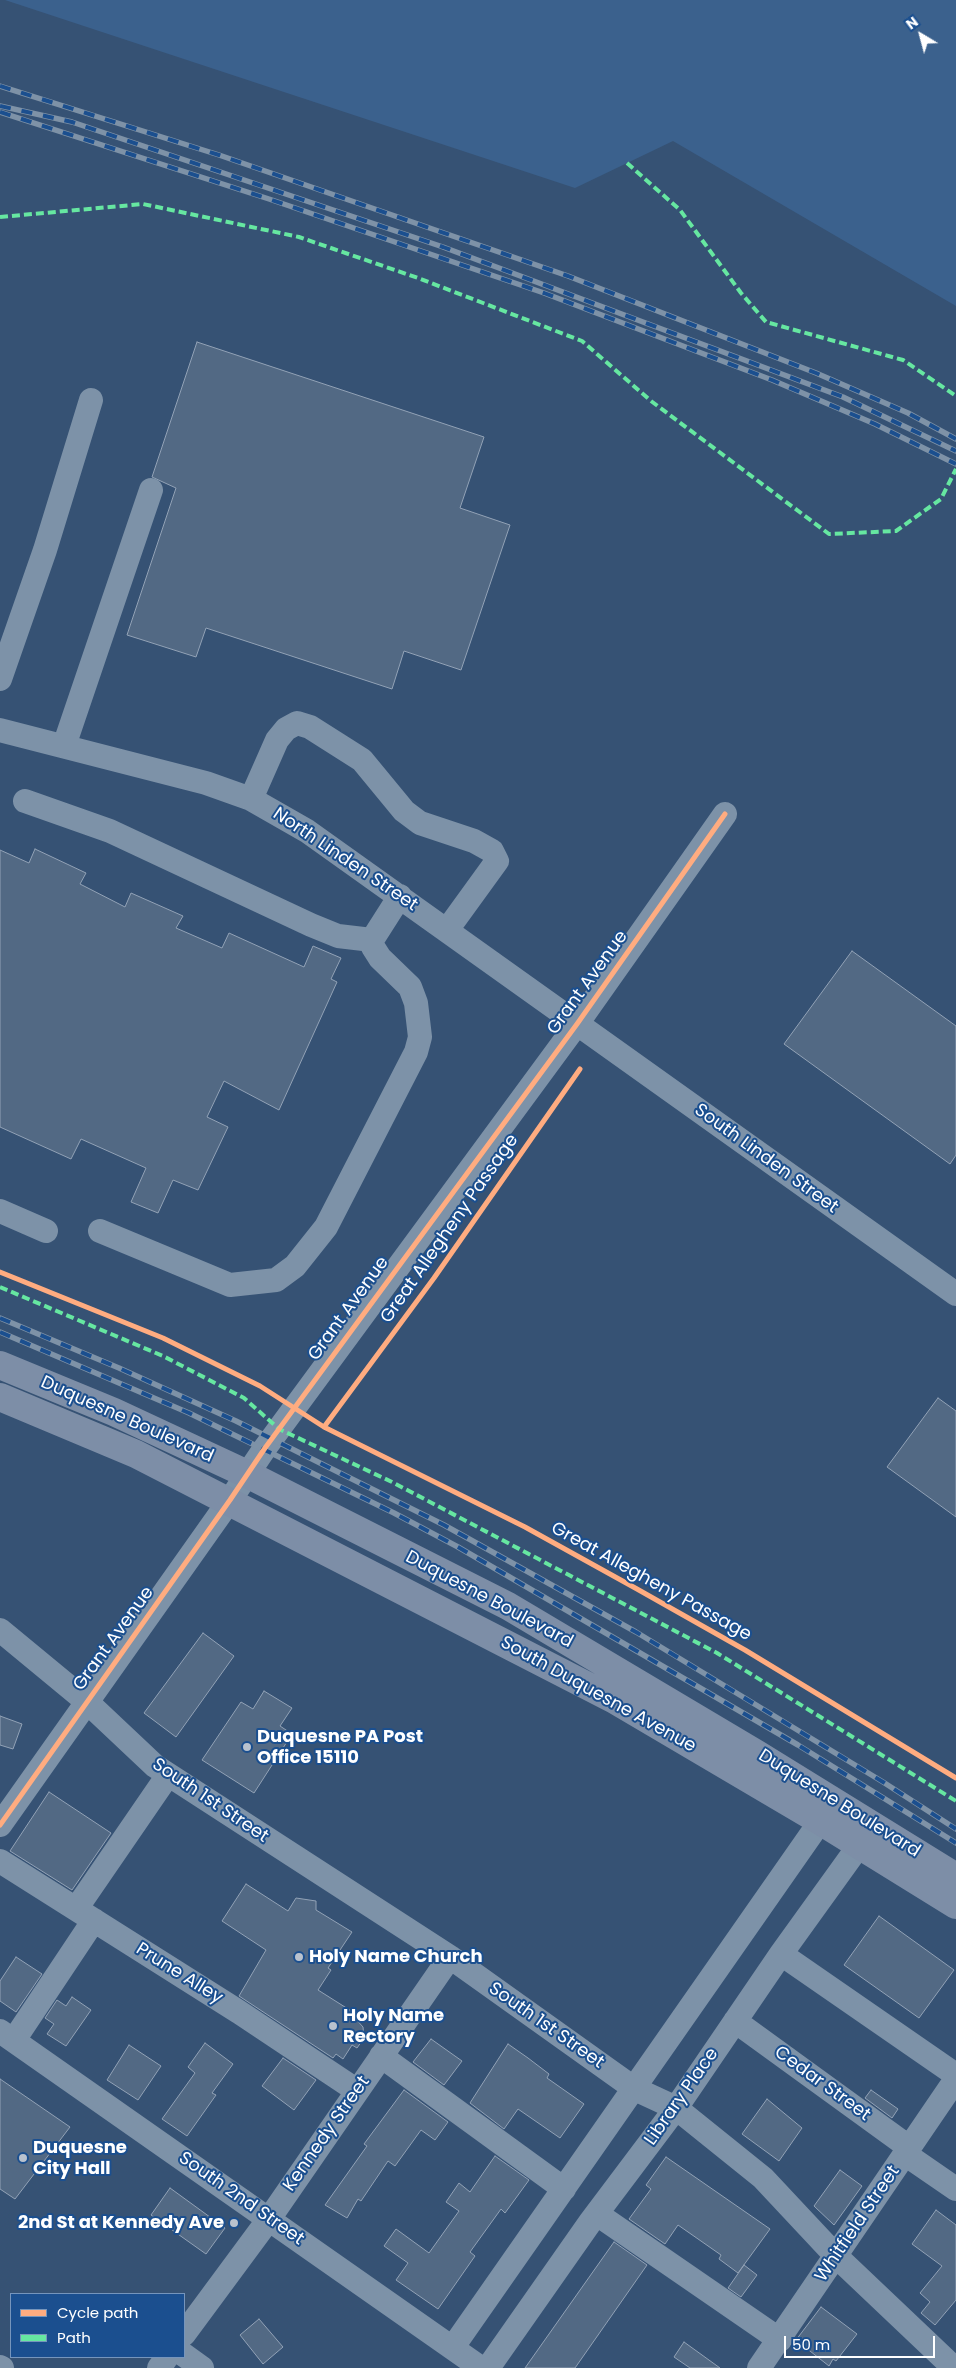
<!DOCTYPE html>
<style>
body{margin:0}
#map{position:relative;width:956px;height:2368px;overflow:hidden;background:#365274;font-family:Poppins,sans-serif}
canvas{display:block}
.legend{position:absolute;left:10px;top:2293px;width:175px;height:65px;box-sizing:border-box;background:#1b4f8f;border:1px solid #7695bc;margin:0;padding:6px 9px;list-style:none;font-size:15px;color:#fff}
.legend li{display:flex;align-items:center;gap:10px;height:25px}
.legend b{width:25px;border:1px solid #7695bc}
.north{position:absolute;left:896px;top:10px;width:50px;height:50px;-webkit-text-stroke:4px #1b4f8f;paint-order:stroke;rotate:323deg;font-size:14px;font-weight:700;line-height:20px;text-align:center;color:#fff}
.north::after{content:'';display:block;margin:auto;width:18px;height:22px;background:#fff;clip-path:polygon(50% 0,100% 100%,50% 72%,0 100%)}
.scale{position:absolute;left:784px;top:2336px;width:151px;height:22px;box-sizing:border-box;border:2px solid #fff;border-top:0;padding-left:6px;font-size:15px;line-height:18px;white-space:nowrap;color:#fff;-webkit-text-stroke:4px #1b4f8f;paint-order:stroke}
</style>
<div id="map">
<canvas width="956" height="2368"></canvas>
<ul class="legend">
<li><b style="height:6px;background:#ffac80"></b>Cycle path</li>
<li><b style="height:6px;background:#66e7a1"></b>Path</li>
</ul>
<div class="north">N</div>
<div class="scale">50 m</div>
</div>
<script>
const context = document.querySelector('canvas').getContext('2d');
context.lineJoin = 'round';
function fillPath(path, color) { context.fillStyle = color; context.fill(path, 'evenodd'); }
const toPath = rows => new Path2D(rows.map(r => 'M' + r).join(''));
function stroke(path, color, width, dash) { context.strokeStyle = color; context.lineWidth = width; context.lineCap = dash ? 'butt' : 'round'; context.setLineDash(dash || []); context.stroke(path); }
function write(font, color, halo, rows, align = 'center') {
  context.font = font + ' Poppins,sans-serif'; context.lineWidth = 4; context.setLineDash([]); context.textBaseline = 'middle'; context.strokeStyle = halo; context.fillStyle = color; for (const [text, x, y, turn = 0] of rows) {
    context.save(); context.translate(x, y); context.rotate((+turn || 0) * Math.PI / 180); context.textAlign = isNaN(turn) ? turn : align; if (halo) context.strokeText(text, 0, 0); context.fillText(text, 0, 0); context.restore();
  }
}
fillPath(toPath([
 [5,0,956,0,956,306,673,141,575,188]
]), '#3b618d');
const building = toPath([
 [197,342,484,437,460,508,510,525,461,670,404,651,392,689,206,628,196,657,127,635,176,488,152,477,197,342],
 [35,849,86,873,80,884,125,907,131,893,183,916,176,928,222,948,229,933,304,967,313,946,341,958,331,979,337,982,279,1110,224,1081,207,1117,228,1127,198,1190,173,1180,158,1213,131,1202,146,1168,81,1139,71,1159,0,1127,0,850,29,863,35,849],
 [852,951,956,1026,956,1155,950,1164,784,1044,852,951],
 [938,1398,956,1411,956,1517,887,1467,938,1398],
 [203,1633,234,1656,176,1737,144,1713,203,1633],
 [264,1691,292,1708,280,1726,292,1734,254,1793,202,1760,241,1702,253,1709,264,1691],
 [0,1716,22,1724,13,1749,0,1745,0,1716],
 [49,1792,111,1833,72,1890,10,1851,49,1792],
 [246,1884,288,1911,296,1898,316,1901,316,1910,352,1932,328,1968,331,1970,318,1990,356,2014,354,2017,363,2027,364,2038,357,2048,352,2045,343,2059,336,2054,333,2058,239,1996,266,1950,222,1921,246,1884],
 [879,1916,954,1970,919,2018,844,1965,879,1916],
 [16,1957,42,1974,16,2012,0,2001,0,1981,16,1957],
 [72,1997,91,2010,66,2046,47,2034,54,2024,45,2018,57,2000,66,2006,72,1997],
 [431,2039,462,2061,444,2085,413,2062,431,2039],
 [205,2043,233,2064,212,2093,216,2095,187,2136,162,2119,195,2073,188,2067,205,2043],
 [508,2044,528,2058,549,2074,547,2078,584,2104,560,2138,518,2109,504,2129,470,2103,508,2044],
 [129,2045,161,2066,138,2100,107,2080,129,2045],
 [283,2058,316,2080,294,2110,262,2086,283,2058],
 [0,2079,70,2127,15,2199,0,2189,0,2079],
 [404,2090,448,2122,435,2140,421,2130,395,2166,388,2161,361,2201,358,2199,347,2218,325,2205,367,2146,364,2144,404,2090],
 [871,2090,898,2109,892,2118,865,2098,871,2090],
 [767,2099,802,2128,779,2161,742,2134,767,2099],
 [495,2156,529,2180,505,2213,501,2209,470,2252,475,2256,438,2309,396,2280,408,2263,384,2246,396,2229,429,2253,459,2211,446,2202,459,2183,470,2192,495,2156],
 [666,2157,770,2229,738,2273,719,2259,721,2255,678,2225,665,2244,629,2219,651,2189,646,2185,666,2157],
 [840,2170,862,2186,834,2225,814,2206,840,2170],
 [170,2188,225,2228,206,2254,151,2215,170,2188],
 [936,2210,956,2225,956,2300,935,2325,921,2313,930,2302,920,2293,942,2266,912,2244,936,2210],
 [614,2242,647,2265,575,2368,525,2368,614,2242],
 [744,2265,757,2275,741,2297,728,2288,744,2265],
 [821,2307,857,2334,836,2361,833,2359,829,2366,796,2340,821,2307],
 [259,2319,283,2347,263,2364,240,2335,259,2319],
 [684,2342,720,2368,690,2368,674,2357,684,2342]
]);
fillPath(building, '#526984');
stroke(building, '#92a2b6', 1);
stroke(toPath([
 [0,679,45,550,91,400],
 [0,730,206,783,251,799,307,831,956,1294],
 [64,746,151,490],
 [251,799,277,740,286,729,297,723,310,727,362,760,404,811,420,823,474,841,492,851,497,861,447,930],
 [25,801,110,831,311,925,338,936,372,940],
 [0,1211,46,1231],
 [100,1231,230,1285,276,1280,295,1266,326,1227,416,1052,420,1037,416,1003,410,987,380,958,373,947,372,940,400,896],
 [0,1630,86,1701,155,1766,450,1957,635,2089,676,2108,763,2178,836,2256,954,2368],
 [0,1825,230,1500,265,1448,577,1024,725,814],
 [0,1861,239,2012,356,2090],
 [76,1909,168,1775],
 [781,1954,956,2075],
 [735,2021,910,2148],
 [0,2031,481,2368],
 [14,2040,94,1920],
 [381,2056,564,2189],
 [905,2154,956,2189],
 [597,2214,780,2340],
 [184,2334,269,2219,450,1957],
 [453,2347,831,1806],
 [184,2355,202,2368],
 [0,2367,2,2368],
 [159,2368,167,2357],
 [488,2368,591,2221,676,2108,781,1954,871,1829],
 [759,2368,956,2079]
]), '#7d92a8', 24);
stroke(toPath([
 [0,1365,114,1412,247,1474,508,1606,757,1754,956,1877],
 [0,1397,136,1454,613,1699,820,1821,956,1905]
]), '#7d8ea7', 28);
const rail = toPath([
 [0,86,219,155,568,276,816,373,908,413,956,439],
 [0,106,72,122,443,247,843,397,956,451],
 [0,112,269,199,544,293,772,380,875,424,956,464],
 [0,1318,119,1368,236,1421,444,1525,636,1632,883,1782,956,1829],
 [0,1332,189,1413,394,1513,458,1547,798,1745,956,1843]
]);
stroke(rail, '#7e92a7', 5.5);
stroke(rail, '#1b4f8f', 4, [11]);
stroke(toPath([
 [627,163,680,210,741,293,766,322,903,360,956,396],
 [0,217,143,204,299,237,418,278,582,341,651,401,829,534,896,531,941,499,956,469],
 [0,1287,163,1356,244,1398,279,1429,392,1482,717,1653,956,1801]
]), '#66e7a1', 4, [8, 4]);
stroke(toPath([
 [580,1069,434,1278,324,1427,525,1527,637,1589,745,1650,956,1778],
 [0,1272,163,1338,260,1386,324,1427],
 [0,1825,230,1500,265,1448,577,1024,725,814]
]), '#ffac80', 5);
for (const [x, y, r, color] of [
 [247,1747,5,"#b9c2ce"],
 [299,1957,5,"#b9c2ce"],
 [333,2026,5,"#b9c2ce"],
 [23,2158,5,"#b9c2ce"],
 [234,2223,5,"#b9c2ce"]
]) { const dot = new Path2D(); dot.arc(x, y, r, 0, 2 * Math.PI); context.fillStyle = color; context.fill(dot); stroke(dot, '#1b4f8f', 2); }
write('18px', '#fff', '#1b4f8f', [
 ["North Linden Street",345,860,34],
 ["Grant Avenue",588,983,-54],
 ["South Linden Street",766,1159,36],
 ["Great Allegheny Passage",450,1229,-55],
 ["Grant Avenue",349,1309,-54],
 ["Duquesne Boulevard",127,1420,24],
 ["Great Allegheny Passage",651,1582,29],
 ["Duquesne Boulevard",489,1600,28],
 ["Grant Avenue",114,1639,-54],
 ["South Duquesne Avenue",598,1695,29],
 ["South 1st Street",210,1801,34],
 ["Duquesne Boulevard",839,1804,32],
 ["Prune Alley",179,1974,32],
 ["South 1st Street",546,2026,35],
 ["Cedar Street",822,2084,36],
 ["Library Place",682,2097,-55],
 ["Kennedy Street",327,2134,-55],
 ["South 2nd Street",241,2199,35],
 ["Whitfield Street",858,2224,-56]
]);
write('bold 18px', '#fff', '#1b4f8f', [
 ["Duquesne PA Post",257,1737],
 ["Office 15110",257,1758],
 ["Holy Name Church",309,1957],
 ["Holy Name",343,2016],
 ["Rectory",343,2037],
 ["Duquesne",33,2148],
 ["City Hall",33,2169],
 ["2nd St at Kennedy Ave",224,2223,"right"]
], 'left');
</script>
